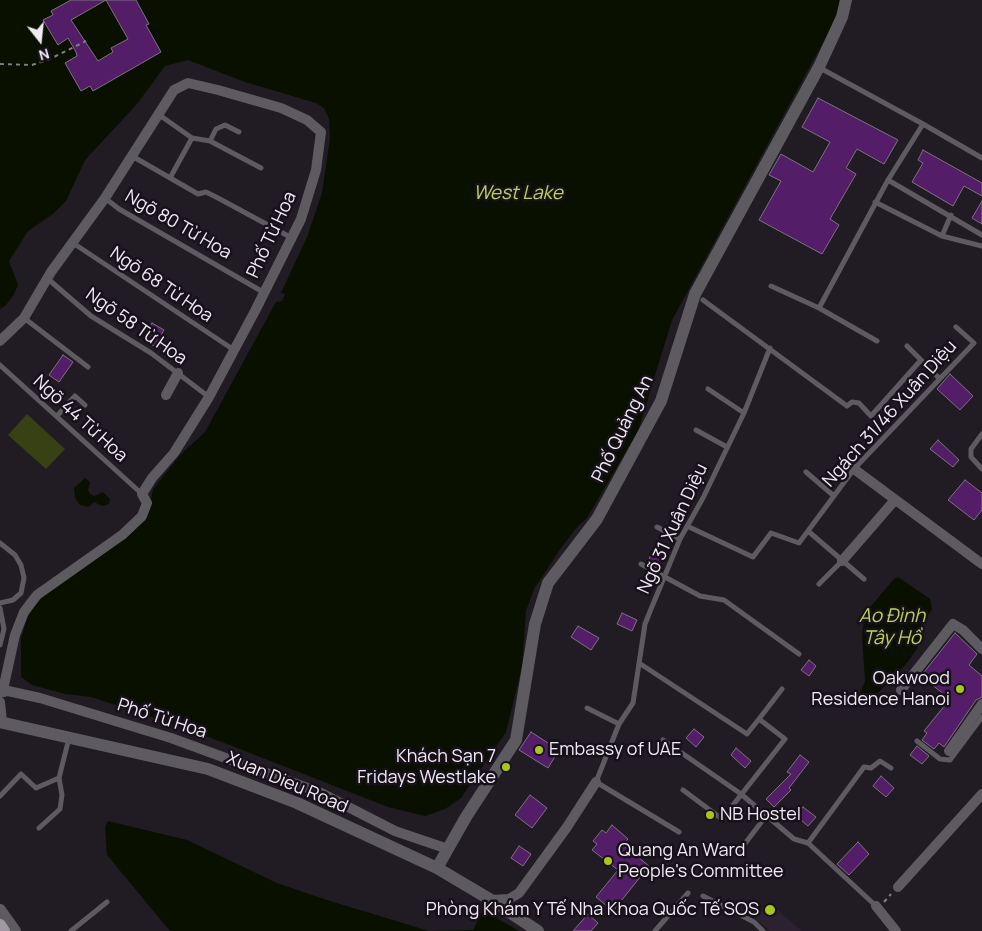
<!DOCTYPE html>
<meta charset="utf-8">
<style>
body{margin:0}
#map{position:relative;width:982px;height:931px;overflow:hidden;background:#211b24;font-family:Manrope,sans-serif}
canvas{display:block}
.north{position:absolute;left:15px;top:15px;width:50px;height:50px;-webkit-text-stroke:4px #18111b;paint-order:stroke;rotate:164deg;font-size:14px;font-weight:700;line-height:20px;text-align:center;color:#f0ebf2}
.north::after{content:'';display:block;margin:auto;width:18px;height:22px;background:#f0ebf2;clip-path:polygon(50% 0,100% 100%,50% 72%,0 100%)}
</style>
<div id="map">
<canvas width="982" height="931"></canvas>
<div class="north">N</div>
</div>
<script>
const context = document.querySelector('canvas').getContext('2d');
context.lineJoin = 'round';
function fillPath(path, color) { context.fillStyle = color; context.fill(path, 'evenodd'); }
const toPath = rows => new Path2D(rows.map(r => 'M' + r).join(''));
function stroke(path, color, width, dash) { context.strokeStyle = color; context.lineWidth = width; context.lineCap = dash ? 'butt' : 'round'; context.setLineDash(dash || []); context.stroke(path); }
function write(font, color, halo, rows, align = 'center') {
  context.font = font + ' Manrope,sans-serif'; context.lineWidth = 5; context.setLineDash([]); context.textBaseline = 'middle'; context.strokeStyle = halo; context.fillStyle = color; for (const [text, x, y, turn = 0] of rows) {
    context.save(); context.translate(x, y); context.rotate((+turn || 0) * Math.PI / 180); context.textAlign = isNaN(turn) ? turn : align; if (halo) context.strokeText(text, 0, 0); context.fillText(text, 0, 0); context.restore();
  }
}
fillPath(toPath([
 [769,903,802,931,770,931,755,918]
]), '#2b2130');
fillPath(toPath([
 [27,414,65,449,46,469,8,435]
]), '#374114');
fillPath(toPath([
 [0,0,841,0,838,15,672,320,638,431,587,518,577,527,561,548,534,589,526,611,522,667,506,732,461,798,445,809,425,816,388,807,222,742,146,715,91,697,65,694,32,685,21,677,21,639,27,618,35,606,44,595,149,509,153,489,180,455,205,432,276,302,282,301,285,294,281,293,307,237,322,193,330,138,329,119,324,108,316,103,245,82,188,60,165,66,137,104,85,160,66,201,53,214,28,231,9,261,18,285,13,296,5,306,0,309],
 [85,478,90,482,88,490,90,494,94,496,103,492,110,499,109,504,102,506,94,502,89,507,80,505,75,498,74,488],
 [898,577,930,599,932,610,924,619,917,649,906,664,871,700,860,704,857,700,865,681,862,636,865,613,894,579],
 [108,821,187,840,277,883,327,900,429,931,473,930,483,910,519,931,170,931,107,855,105,827]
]), '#0a1000');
const building = toPath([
 [71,0,136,0,149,24,146,25,161,52,93,91,90,86,81,91,65,63,77,56,76,52,68,38,58,45,43,20,53,15,51,11,71,0],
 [106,0,128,39,111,48,113,52,98,61,71,20,106,0],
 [818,98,898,140,884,164,857,149,846,168,856,174,830,219,839,225,822,254,759,220,781,181,769,175,781,154,813,172,830,142,802,127,818,98],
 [923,150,982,183,982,196,964,186,953,206,912,182,923,163,918,160,923,150],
 [982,201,982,224,972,218,982,201],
 [152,323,164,330,154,346,144,340,152,323],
 [63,355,73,362,59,382,49,375,63,355],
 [950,374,973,396,960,410,937,389,950,374],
 [938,440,959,460,953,467,930,449,938,440],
 [965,480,982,493,982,510,974,520,948,500,965,480],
 [651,554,662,558,657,568,648,563,651,554],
 [622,613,637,620,632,631,617,624,622,613],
 [578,626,599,638,591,650,571,637,578,626],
 [955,633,977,654,969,665,982,676,982,697,976,700,944,747,939,743,934,749,922,740,927,733,924,731,950,699,921,676,955,633],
 [809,660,816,666,809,676,801,670,809,660],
 [694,729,704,737,696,747,686,738,694,729],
 [531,732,559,750,548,768,519,750,531,732],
 [917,746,929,756,922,764,910,755,917,746],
 [736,748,751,761,745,768,731,755,736,748],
 [800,755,809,762,789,788,791,790,774,807,766,799,791,774,787,772,800,755],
 [881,776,894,788,886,797,873,786,881,776],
 [530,795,547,808,532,828,515,815,530,795],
 [803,807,816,817,808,826,796,816,803,807],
 [612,825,628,839,623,845,649,866,613,911,596,897,618,870,592,850,597,844,593,841,602,830,606,833,612,825],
 [858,842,869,854,849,875,837,864,858,842],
 [519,846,531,854,523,866,511,858,519,846],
 [588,914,598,923,591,931,573,931,588,914]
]);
fillPath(building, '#531e67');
stroke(building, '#7b737f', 1);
stroke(toPath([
 [0,64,32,65,50,59,86,41],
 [884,902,891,894]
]), '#837d85', 2, [4, 4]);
stroke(toPath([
 [820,68,923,124,888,180],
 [158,114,192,138,210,141,261,168],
 [923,124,982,158],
 [210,141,216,129,225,125,239,132],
 [132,156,198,194,206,192,218,198,292,238],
 [170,178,192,138],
 [105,198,119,209,263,292],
 [875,202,942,236,982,246],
 [942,236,951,215],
 [73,243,234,350],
 [48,279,91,316,151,353,209,397],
 [771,286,819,308,877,341],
 [703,300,847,406,852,402,859,403,871,416,921,360],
 [819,308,888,180,982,235],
 [24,318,88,367],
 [907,346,939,378],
 [0,365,142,494],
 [708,389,744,413],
 [57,416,75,396,85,405],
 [696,430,727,447],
 [982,434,971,449,971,457,982,469],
 [806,472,834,496],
 [687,526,753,557,771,533,799,543,854,469,974,343,956,327],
 [657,527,680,539],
 [808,531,864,579],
 [0,543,15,555,21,565,24,578,21,593,13,600,0,603],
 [641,564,700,596,724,600,799,654],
 [819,584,842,561],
 [0,608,4,629,0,645],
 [639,663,747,734,759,719,785,739,722,819,683,790],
 [587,708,619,724],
 [759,719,782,689],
 [663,740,741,794,794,839,808,843,876,906],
 [917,741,940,759,950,760,982,717],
 [0,796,21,774,36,788,59,778,69,738],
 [39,828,60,809,62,795,59,778],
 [679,832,596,782,619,724,633,703,645,624,651,609,680,539,703,498,744,413,770,348],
 [808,843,864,767,871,768,880,761,891,768],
 [737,854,766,816],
 [703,896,754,922,763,931],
 [71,931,107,902],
 [655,931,688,893]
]), '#5e5b60', 5);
stroke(toPath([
 [0,341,24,318,51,272,105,198,174,90,188,83,218,90,281,108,307,120,321,132,316,170,301,219,255,311,209,397,174,453,152,478,142,494,147,503,142,516,122,535,37,595,24,612,15,635,4,685,0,689],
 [166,395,178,373],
 [854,469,982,564],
 [842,561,894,501],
 [901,690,953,624,963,630,982,649],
 [0,693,8,691,40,698,171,738,321,793,395,831,448,849],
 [0,702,2,722],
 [949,751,982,704],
 [898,887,982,794],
 [491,900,509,899,519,893,567,827,596,782],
 [876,906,896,931]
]), '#5e5b60', 10);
stroke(toPath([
 [0,722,208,769,297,803,437,868,491,900,538,931],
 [437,868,466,817,516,740,535,624,548,583,597,519,661,401,695,294,819,67,842,17,846,0],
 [0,910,15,931]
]), '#5e5b60', 12);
stroke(toPath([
 [0,925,4,931]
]), '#a099a4', 12);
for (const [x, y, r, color] of [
 [960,689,5,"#a8c71d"],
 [539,750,5,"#a8c71d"],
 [506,767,5,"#a8c71d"],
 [710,815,5,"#a8c71d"],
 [608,861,5,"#a8c71d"],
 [770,910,6,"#a8c71d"]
]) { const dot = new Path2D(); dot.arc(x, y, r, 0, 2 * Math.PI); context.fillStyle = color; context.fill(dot); stroke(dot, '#18111b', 2); }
write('18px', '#f0ebf2', '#18111b', [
 ["Ngõ 80 Từ Hoa",178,225,30],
 ["Phố Từ Hoa",272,235,-65],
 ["Ngõ 68 Từ Hoa",161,285,34],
 ["Ngõ 58 Từ Hoa",136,327,35],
 ["Ngách 31/46 Xuân Diệu",890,414,-48],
 ["Ngõ 44 Từ Hoa",80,419,42],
 ["Phố Quảng An",623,429,-64],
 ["Ngõ 31 Xuân Diệu",673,529,-65],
 ["Phố Từ Hoa",162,719,18],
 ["Xuan Dieu Road",287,783,23]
]);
write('18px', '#f0ebf2', '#18111b', [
 ["Oakwood",950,679],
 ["Residence Hanoi",950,700],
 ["Embassy of UAE",549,750,"left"],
 ["Khách Sạn 7",496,757],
 ["Fridays Westlake",496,778],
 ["NB Hostel",720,815,"left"],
 ["Quang An Ward",618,851,"left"],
 ["People's Committee",618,872,"left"],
 ["Phòng Khám Y Tế Nha Khoa Quốc Tế SOS",759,910]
], 'right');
write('italic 19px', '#b8d654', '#18111b', [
 ["West Lake",518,194],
 ["Ao Đình",892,617],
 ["Tây Hồ",892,639]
]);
</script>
